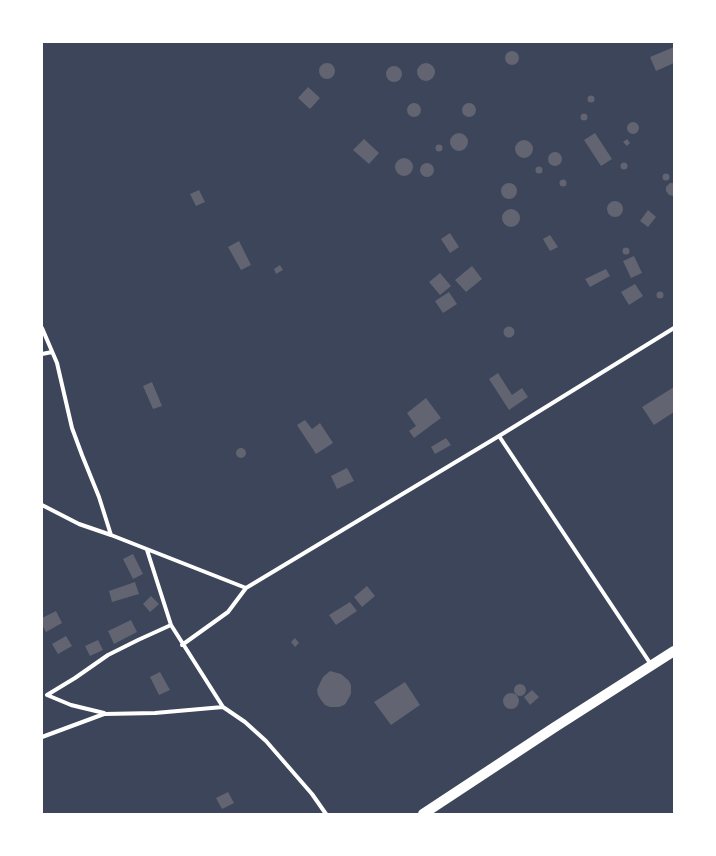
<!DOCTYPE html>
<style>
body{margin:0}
#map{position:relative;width:716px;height:856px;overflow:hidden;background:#2d3142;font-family:Jost,sans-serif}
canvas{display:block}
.frame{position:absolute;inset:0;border:43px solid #fff;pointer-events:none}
</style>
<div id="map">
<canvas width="716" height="856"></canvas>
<div class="frame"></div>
</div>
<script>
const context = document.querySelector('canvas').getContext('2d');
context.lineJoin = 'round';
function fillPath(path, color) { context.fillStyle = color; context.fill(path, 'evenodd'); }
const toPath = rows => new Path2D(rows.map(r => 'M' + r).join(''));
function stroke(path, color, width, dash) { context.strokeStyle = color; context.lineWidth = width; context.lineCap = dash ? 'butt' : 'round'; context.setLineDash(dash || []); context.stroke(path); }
fillPath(toPath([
 [42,42,674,42,674,814,42,814]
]), '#3c4559');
fillPath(toPath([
 [674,47,674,63,656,71,650,57],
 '505 58a7 7 0 1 1 14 0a7 7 0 1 1-14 0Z',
 '319 71a8 8 0 1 1 16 0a8 8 0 1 1-16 0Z',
 '417 72a9 9 0 1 1 18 0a9 9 0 1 1-18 0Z',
 '386 74a8 8 0 1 1 16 0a8 8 0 1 1-16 0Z',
 [308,87,320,98,310,109,298,98],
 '587.5 99a3.5 3.5 0 1 1 7 0a3.5 3.5 0 1 1-7 0Z',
 '407 110a7 7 0 1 1 14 0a7 7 0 1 1-14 0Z',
 '462 110a7 7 0 1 1 14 0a7 7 0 1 1-14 0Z',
 '580.5 117a3.5 3.5 0 1 1 7 0a3.5 3.5 0 1 1-7 0Z',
 '627 128a6 6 0 1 1 12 0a6 6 0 1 1-12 0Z',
 '450 142a9 9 0 1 1 18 0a9 9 0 1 1-18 0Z',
 [595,133,612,159,601,166,584,140],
 [364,139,379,153,369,164,353,150],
 [627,139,630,143,627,146,623,142],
 '515 149a9 9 0 1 1 18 0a9 9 0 1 1-18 0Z',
 '435.5 148a3.5 3.5 0 1 1 7 0a3.5 3.5 0 1 1-7 0Z',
 '548 159a7 7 0 1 1 14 0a7 7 0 1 1-14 0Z',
 '395 167a9 9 0 1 1 18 0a9 9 0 1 1-18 0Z',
 '620.5 166a3.5 3.5 0 1 1 7 0a3.5 3.5 0 1 1-7 0Z',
 '420 170a7 7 0 1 1 14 0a7 7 0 1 1-14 0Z',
 '535.5 170a3.5 3.5 0 1 1 7 0a3.5 3.5 0 1 1-7 0Z',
 '662.5 177a3.5 3.5 0 1 1 7 0a3.5 3.5 0 1 1-7 0Z',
 '559.5 183a3.5 3.5 0 1 1 7 0a3.5 3.5 0 1 1-7 0Z',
 [670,183,674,183,674,196,669,195,666,191,666,187],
 '501 191a8 8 0 1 1 16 0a8 8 0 1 1-16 0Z',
 [199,190,205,202,196,206,190,194],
 '607 209a8 8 0 1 1 16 0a8 8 0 1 1-16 0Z',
 '502 218a9 9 0 1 1 18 0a9 9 0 1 1-18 0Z',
 [648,210,656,217,648,227,640,221],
 [450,233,459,247,450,253,441,239],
 [550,235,558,247,550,251,543,239],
 [239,241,251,265,241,270,228,247],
 '622.5 251a3.5 3.5 0 1 1 7 0a3.5 3.5 0 1 1-7 0Z',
 [634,256,642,273,631,278,623,261],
 [280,265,283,270,276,274,274,269],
 [472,266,482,279,466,292,455,280],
 [606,269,610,276,590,287,585,279],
 [440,273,451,286,440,295,429,282],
 [635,284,643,296,629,305,621,292],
 '656.5 295a3.5 3.5 0 1 1 7 0a3.5 3.5 0 1 1-7 0Z',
 [449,292,457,304,443,313,435,301],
 '503.5 332a5.5 5.5 0 1 1 11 0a5.5 5.5 0 1 1-11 0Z',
 [498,373,512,395,522,388,528,397,509,410,489,379],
 [152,382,162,406,153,409,143,386],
 [674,387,674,412,654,425,642,407],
 [426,398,441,418,414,438,409,431,416,426,407,413],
 [305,420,312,429,320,423,333,443,316,454,297,425],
 [446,438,451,445,435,454,431,447],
 '236 453a5 5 0 1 1 10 0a5 5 0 1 1-10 0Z',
 [347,468,354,481,337,489,331,476],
 [133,554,143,574,133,579,123,559],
 [135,582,139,594,112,602,109,591],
 [367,586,375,596,362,607,354,597],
 [151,596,159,604,150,612,143,604],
 [350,602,357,611,336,625,329,615],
 [56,611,62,623,46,632,42,625,42,618],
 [131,620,137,632,114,644,108,631],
 [66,636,72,646,58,654,52,644],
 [295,638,299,643,295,647,291,642],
 [98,640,103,650,90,656,85,646],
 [330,671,341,674,349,681,351,685,351,694,346,703,344,705,339,707,330,707,325,705,321,700,318,695,317,690,319,685,323,677],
 [160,672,170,690,159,695,150,677],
 [405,682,420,705,391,725,374,702],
 '514 690a6 6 0 1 1 12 0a6 6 0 1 1-12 0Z',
 [532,690,539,697,530,705,524,697],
 '503 701a8 8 0 1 1 16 0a8 8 0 1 1-16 0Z',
 [228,792,234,803,222,809,216,798]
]), '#626471');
stroke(toPath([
 [42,328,57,363,72,428,82,455,99,497,111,535],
 [42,354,52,352],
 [499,436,652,666],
 [42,505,79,524,111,535,246,588,499,436,674,328],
 [147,550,171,625],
 [182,645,228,612,246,588],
 [47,695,75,678,108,655,138,640,171,625,223,707,245,722,266,741,312,794,326,814],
 [47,695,71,705,104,713],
 [42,737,104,714,155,713,223,707]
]), '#fff', 4);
stroke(toPath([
 [423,814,555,727,674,651]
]), '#fff', 10);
</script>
